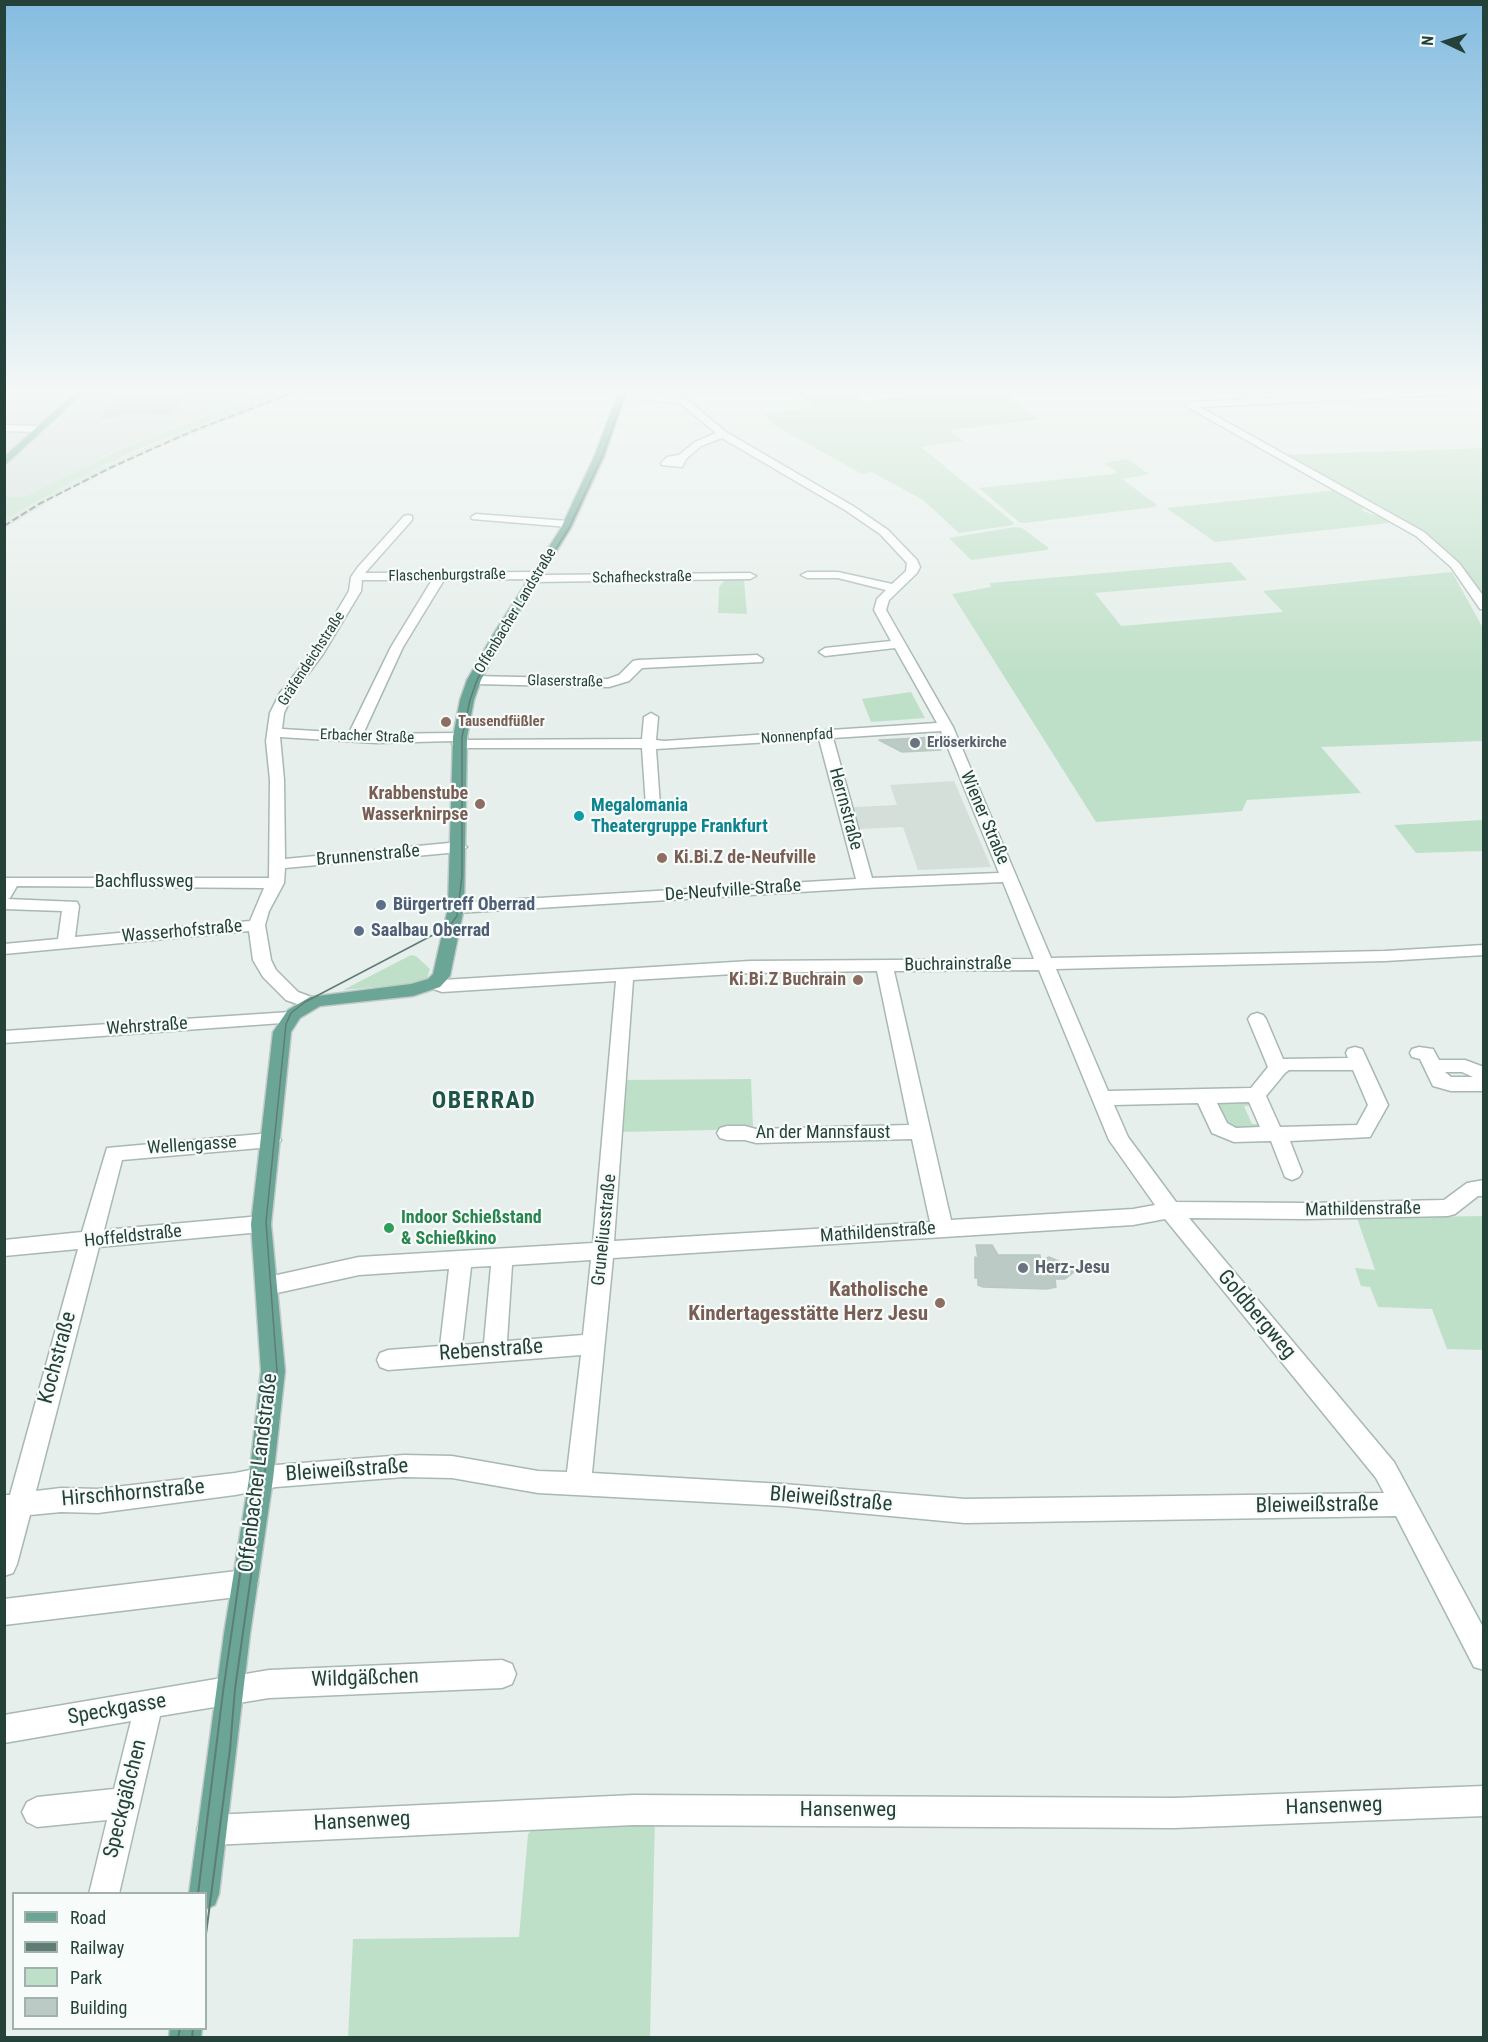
<!DOCTYPE html>
<meta charset="utf-8">
<style>
body{margin:0}
#map{position:relative;width:1488px;height:2042px;overflow:hidden;background:#e6efeb;font-family:"Roboto Condensed",sans-serif}
canvas{display:block}
.frame{position:absolute;inset:0;border:6px solid #24423a;pointer-events:none}
.legend{position:absolute;left:12px;top:1892px;width:195px;height:138px;box-sizing:border-box;background:#f7fbf9;border:2px solid #a3b1ad;margin:0;padding:8px 10px;list-style:none;font-size:18px;color:#24423a}
.legend li{display:flex;align-items:center;gap:12px;height:30px}
.legend b{width:30px;border:2px solid #a3b1ad}
.north{position:absolute;left:1416px;top:12px;width:60px;height:60px;-webkit-text-stroke:4px #f7fbf9;paint-order:stroke;rotate:274deg;font-size:16px;font-weight:700;line-height:24px;text-align:center;color:#24423a}
.north::after{content:'';display:block;margin:auto;width:21px;height:27px;background:#24423a;clip-path:polygon(50% 0,100% 100%,50% 72%,0 100%)}
</style>
<div id="map">
<canvas width="1488" height="2042"></canvas>
<div class="frame"></div>
<ul class="legend">
<li><b style="height:8px;background:#6aa596"></b>Road</li>
<li><b style="height:8px;background:#5f7d75"></b>Railway</li>
<li><b style="height:16px;background:#bfe0c8"></b>Park</li>
<li><b style="height:16px;background:#bbcac4"></b>Building</li>
</ul>
<div class="north">N</div>
</div>
<script>
const context = document.querySelector('canvas').getContext('2d');
context.lineJoin = 'round';
function fillPath(path, color) { context.fillStyle = color; context.fill(path, 'evenodd'); }
const toPath = rows => new Path2D(rows.map(r => 'M' + r).join(''));
function stroke(path, color, width, dash) { context.strokeStyle = color; context.lineWidth = width; context.lineCap = dash ? 'butt' : 'round'; context.setLineDash(dash || []); context.stroke(path); }
function write(font, color, halo, rows, align = 'center') {
  context.font = font + ' "Roboto Condensed",sans-serif'; context.lineWidth = 4.5; context.setLineDash([]); context.textBaseline = 'middle'; context.strokeStyle = halo; context.fillStyle = color; for (const [text, x, y, turn = 0] of rows) {
    context.save(); context.translate(x, y); context.rotate((+turn || 0) * Math.PI / 180); context.textAlign = isNaN(turn) ? turn : align; if (halo) context.strokeText(text, 0, 0); context.fillText(text, 0, 0); context.restore();
  }
}
fillPath(toPath([
 [5,388,275,388,116,450,28,497,5,497],
 [296,388,310,388,147,452,58,496,5,528,5,519,92,471,203,423],
 [954,781,991,867,918,870,903,827,859,829,853,807,897,805,890,785]
]), '#d4dfda');
fillPath(toPath([
 [277,388,296,388,148,445,92,471,5,519,5,497,24,497,33,493,123,448],
 [790,388,844,388,862,401,997,388,1037,418,1036,420,949,430,964,441,921,447,1014,523,1013,525,959,533,923,500,872,472,862,474,776,426,764,414,815,407],
 [1483,448,1483,600,1450,553,1429,536,1285,455],
 [1127,459,1149,474,1122,479,1157,505,1154,507,1025,523,1019,522,979,488,1113,474,1117,472,1104,463],
 [1338,490,1365,506,1362,511,1378,516,1390,523,1215,542,1166,508],
 [1014,527,1022,528,1049,548,1047,550,971,560,949,538],
 [1231,562,1247,580,1095,593,1121,626,1283,612,1263,591,1452,572,1483,628,1483,741,1321,747,1361,793,1247,800,1242,811,1096,822,952,594,991,587,990,583],
 [725,580,744,580,747,614,718,613,719,587],
 [911,692,925,718,871,722,862,699],
 [1483,820,1483,851,1416,853,1394,825],
 [411,955,416,956,430,969,427,978,409,984,343,990],
 [751,1079,753,1127,714,1130,620,1132,624,1080],
 [1249,1100,1255,1105,1244,1106,1252,1124,1263,1124,1263,1127,1228,1130,1216,1102],
 [1483,1216,1483,1350,1447,1349,1432,1309,1378,1307,1370,1287,1361,1286,1355,1268,1375,1270,1357,1218],
 [655,1817,650,2037,348,2038,353,1939,519,1937,528,1834,541,1821]
]), '#bfe0c8');
const building = toPath([
 [130,388,194,388,170,414,120,413,117,417,101,417,130,388],
 [936,737,941,750,902,752,879,740,936,737],
 [976,1245,992,1245,998,1255,1040,1255,1041,1261,1049,1257,1068,1265,1074,1272,1065,1279,1055,1279,1056,1287,1047,1289,983,1287,978,1285,978,1278,975,1278,975,1257,978,1258,976,1245]
]);
fillPath(building, '#bbcac4');
stroke(building, '#b8c9c2', 1.5);
const minor = toPath([
 [1484,388,1484,393,1200,407,1424,532,1459,563,1484,597,1484,609,1480,609,1451,567,1416,536,1184,405,1189,402,1484,388],
 [623,393,669,395,686,399,726,432,853,506,888,530,917,560,920,567,917,573,889,600,886,610,953,727,1051,958,1385,951,1484,945,1484,955,1385,961,1056,969,1108,1091,1251,1088,1268,1067,1248,1019,1251,1015,1257,1013,1263,1015,1266,1019,1283,1059,1348,1058,1346,1053,1348,1049,1355,1047,1362,1049,1364,1053,1388,1105,1370,1137,1290,1141,1302,1172,1299,1177,1292,1180,1285,1177,1271,1141,1234,1142,1212,1133,1198,1103,1114,1105,1128,1137,1176,1202,1307,1203,1444,1200,1467,1183,1484,1180,1484,1196,1478,1196,1455,1214,1448,1216,1307,1219,1189,1218,1394,1462,1484,1629,1484,1670,1474,1667,1396,1516,965,1523,783,1506,538,1493,452,1478,404,1477,276,1487,235,1495,98,1513,61,1512,30,1515,17,1564,13,1573,4,1576,4,1495,10,1495,78,1249,4,1256,4,1240,82,1232,107,1148,271,1133,278,1135,281,1140,278,1145,271,1147,122,1160,104,1230,261,1216,268,1218,271,1224,268,1230,261,1232,99,1247,36,1491,61,1488,98,1489,235,1473,276,1465,404,1455,452,1456,538,1471,567,1472,581,1355,388,1370,380,1367,377,1360,380,1353,388,1350,440,1346,449,1269,359,1275,268,1295,260,1292,257,1286,260,1280,268,1277,359,1257,593,1243,616,981,442,992,428,987,425,983,428,979,434,977,443,980,750,961,1034,959,1003,882,865,888,456,913,448,908,456,903,856,879,819,739,656,749,660,806,653,810,646,806,642,748,459,748,454,747,452,744,454,741,376,743,280,737,284,780,285,859,459,842,467,847,459,852,285,868,284,883,269,911,265,925,271,960,276,970,298,992,317,999,320,1003,317,1007,311,1009,286,1000,263,977,253,960,249,931,4,954,4,944,58,939,62,911,4,909,5,878,269,878,270,780,266,741,270,713,280,693,312,653,349,591,351,577,358,567,404,516,408,515,412,516,412,520,365,573,537,572,542,575,750,573,756,576,750,579,534,582,529,579,444,580,403,647,363,734,460,733,465,734,467,737,465,740,642,739,644,717,651,713,658,717,656,740,664,741,937,723,895,648,825,656,819,652,825,648,891,641,874,610,877,599,886,590,838,578,807,578,801,575,807,572,838,572,892,584,906,571,907,563,880,534,845,510,722,438,701,446,686,459,682,467,662,465,661,463,667,457,679,455,695,442,716,433,680,403,620,398,620,394,623,393],
 [362,580,432,580,391,647,349,733,282,729,284,713,293,694,323,654,361,591,362,580],
 [941,731,999,873,872,878,833,738,941,731],
 [17,886,264,888,250,921,75,937,79,906,77,902,7,899,10,898,17,886],
 [1039,970,1109,1140,1155,1205,1133,1209,951,1220,894,971,1039,970],
 [877,971,909,1125,756,1129,745,1126,727,1126,720,1128,717,1133,720,1138,727,1140,745,1140,756,1143,912,1139,930,1222,614,1241,633,980,750,973,877,971],
 [1289,1070,1353,1070,1368,1105,1357,1125,1280,1127,1266,1096,1285,1073,1289,1070],
 [1249,1102,1260,1127,1236,1128,1227,1123,1217,1103,1249,1102],
 [1165,1219,1376,1478,1384,1493,965,1499,783,1484,592,1473,613,1258,1133,1225,1165,1219],
 [591,1260,583,1335,507,1341,512,1265,591,1260],
 [491,1266,484,1343,462,1345,471,1267,491,1266],
 [4,425,40,426,45,429,40,432,4,431,4,425],
 [476,514,568,521,573,524,568,527,472,519,471,517,476,514],
 [757,655,763,659,762,662,642,668,629,681,609,687,474,684,467,680,474,676,608,679,619,675,633,661,638,660,757,655],
 [290,1012,296,1014,299,1018,296,1022,4,1043,4,1031,290,1012],
 [1419,1047,1433,1049,1439,1060,1465,1060,1484,1067,1484,1091,1451,1091,1433,1086,1420,1059,1412,1057,1410,1053,1412,1049,1419,1047],
 [1445,1072,1462,1072,1473,1077,1451,1077,1445,1072],
 [245,1570,254,1574,258,1583,254,1592,245,1596,4,1625,4,1599,245,1570],
 [502,1660,512,1664,516,1674,512,1684,502,1688,269,1698,160,1716,119,1894,89,1894,107,1820,37,1827,27,1822,22,1812,27,1802,37,1797,114,1789,131,1721,4,1743,4,1715,269,1670,502,1660],
 [1484,1786,1484,1816,1174,1828,633,1825,212,1845,201,1841,197,1830,201,1819,212,1815,633,1795,1174,1798,1484,1786]
]);
const major = toPath([
 [80,388,89,388,4,466,4,457,80,388],
 [620,388,628,388,604,457,571,528,506,633,481,680,474,700,467,737,464,908,450,976,440,987,413,996,320,1006,300,1018,291,1032,271,1224,285,1371,273,1479,250,1634,219,1894,215,1905,206,1909,206,1894,189,1894,224,1634,249,1479,261,1371,251,1224,273,1032,288,1010,310,997,411,984,428,979,433,974,448,908,453,737,460,700,467,680,494,633,561,528,594,457,620,388],
 [170,2028,202,2028,201,2038,169,2038,170,2028]
]);
stroke(minor, '#a8b8b2', 3);
stroke(major, '#c2cac8', 3);
fillPath(minor, '#fff');
fillPath(major, '#6aa596');
stroke(toPath([
 [248,1521,261,1433],
 [259,1521,277,1371,266,1222,286,1024,291,1013,305,1002,433,935,451,924,457,916,462,876,462,737,470,700,477,680,502,633,569,528,602,456,627,388]
]), '#5f7d75', 1.5);
stroke(toPath([
 [198,1894,223,1692,248,1519],
 [206,1934,230,1749,235,1689,259,1519],
 [178,2038,180,2028],
 [192,2038,193,2028]
]), '#5f7d75', 2);
stroke(toPath([
 [4,526,39,504,112,467,195,430,306,388]
]), '#5f7d75', 2, [7, 3]);
const sky = context.createLinearGradient(0, 0, 0, 674);
sky.addColorStop(0, '#84bce0');
sky.addColorStop(0.58, '#f4f8f6');
sky.addColorStop(1, '#f4f8f600');
context.fillStyle = sky;
context.fillRect(0, 0, 1488, 674);
for (const [x, y, r, color] of [
 [446,722,6,"#8d6e63"],
 [915,743,6,"#6b7280"],
 [480,804,6,"#8d6e63"],
 [579,816,6,"#0f9aa8"],
 [662,858,6,"#8d6e63"],
 [381,905,6,"#5c6f8a"],
 [359,931,6,"#5c6f8a"],
 [858,980,6,"#8d6e63"],
 [389,1228,6,"#2e9e5b"],
 [1023,1268,6,"#6b7280"],
 [940,1303,6,"#8d6e63"]
]) { const dot = new Path2D(); dot.arc(x, y, r, 0, 2 * Math.PI); context.fillStyle = color; context.fill(dot); stroke(dot, '#f7fbf9', 2); }
write('15px', '#24423a', '#f7fbf9', [
 ["Flaschenburgstraße",447,576,-1],
 ["Schafheckstraße",642,578,-1],
 ["Offenbacher Landstraße",516,611,-59],
 ["Gräfendeichstraße",312,659,-57],
 ["Glaserstraße",565,682,1],
 ["Erbacher Straße",367,737,2],
 ["Nonnenpfad",797,737,-4]
]);
write('bold 15px', '#785e54', '#f7fbf9', [
 ["Tausendfüßler",458,722]
], 'left');
write('bold 15px', '#5b616d', '#f7fbf9', [
 ["Erlöserkirche",927,743]
], 'left');
write('bold 18px', '#785e54', '#f7fbf9', [
 ["Krabbenstube",468,794],
 ["Wasserknirpse",468,815],
 ["Ki.Bi.Z de-Neufville",674,858,"left"],
 ["Ki.Bi.Z Buchrain",846,980]
], 'right');
write('bold 18px', '#0d838f', '#f7fbf9', [
 ["Megalomania",591,806],
 ["Theatergruppe Frankfurt",591,827]
], 'left');
write('18px', '#24423a', '#f7fbf9', [
 ["Herrnstraße",845,809,75],
 ["Wiener Straße",984,818,67],
 ["Brunnenstraße",368,856,-5],
 ["Bachflussweg",144,882],
 ["De-Neufville-Straße",733,891,-4],
 ["Wasserhofstraße",182,932,-5],
 ["Buchrainstraße",958,965,-1],
 ["Wehrstraße",147,1027,-4],
 ["An der Mannsfaust",823,1133],
 ["Wellengasse",192,1146,-4],
 ["Mathildenstraße",1363,1210,-1],
 ["Gruneliusstraße",605,1230,-84],
 ["Mathildenstraße",878,1233,-4],
 ["Hoffeldstraße",133,1237,-6]
]);
write('bold 18px', '#4e5e75', '#f7fbf9', [
 ["Bürgertreff Oberrad",393,905],
 ["Saalbau Oberrad",371,931]
], 'left');
write('bold 18px', '#27864d', '#f7fbf9', [
 ["Indoor Schießstand",401,1218],
 ["& Schießkino",401,1239]
], 'left');
write('bold 18px', '#5b616d', '#f7fbf9', [
 ["Herz-Jesu",1035,1268]
], 'left');
write('bold 21px', '#785e54', '#f7fbf9', [
 ["Katholische",928,1291],
 ["Kindertagesstätte Herz Jesu",928,1315]
], 'right');
write('21px', '#24423a', '#f7fbf9', [
 ["Goldbergweg",1256,1315,50],
 ["Rebenstraße",491,1351,-4],
 ["Kochstraße",58,1358,-75],
 ["Bleiweißstraße",347,1471,-4],
 ["Offenbacher Landstraße",259,1473,-83],
 ["Hirschhornstraße",133,1494,-5],
 ["Bleiweißstraße",831,1500,5],
 ["Bleiweißstraße",1317,1506,-1],
 ["Wildgäßchen",365,1679,-2],
 ["Speckgasse",117,1710,-10],
 ["Speckgäßchen",126,1799,-76],
 ["Hansenweg",1334,1807,-2],
 ["Hansenweg",848,1811],
 ["Hansenweg",362,1822,-3]
]);
context.letterSpacing = '1.5px';
write('bold 24px', '#1f5548', '#f7fbf9', [
 ["OBERRAD",484,1102]
]);
context.letterSpacing = '0px';
</script>
